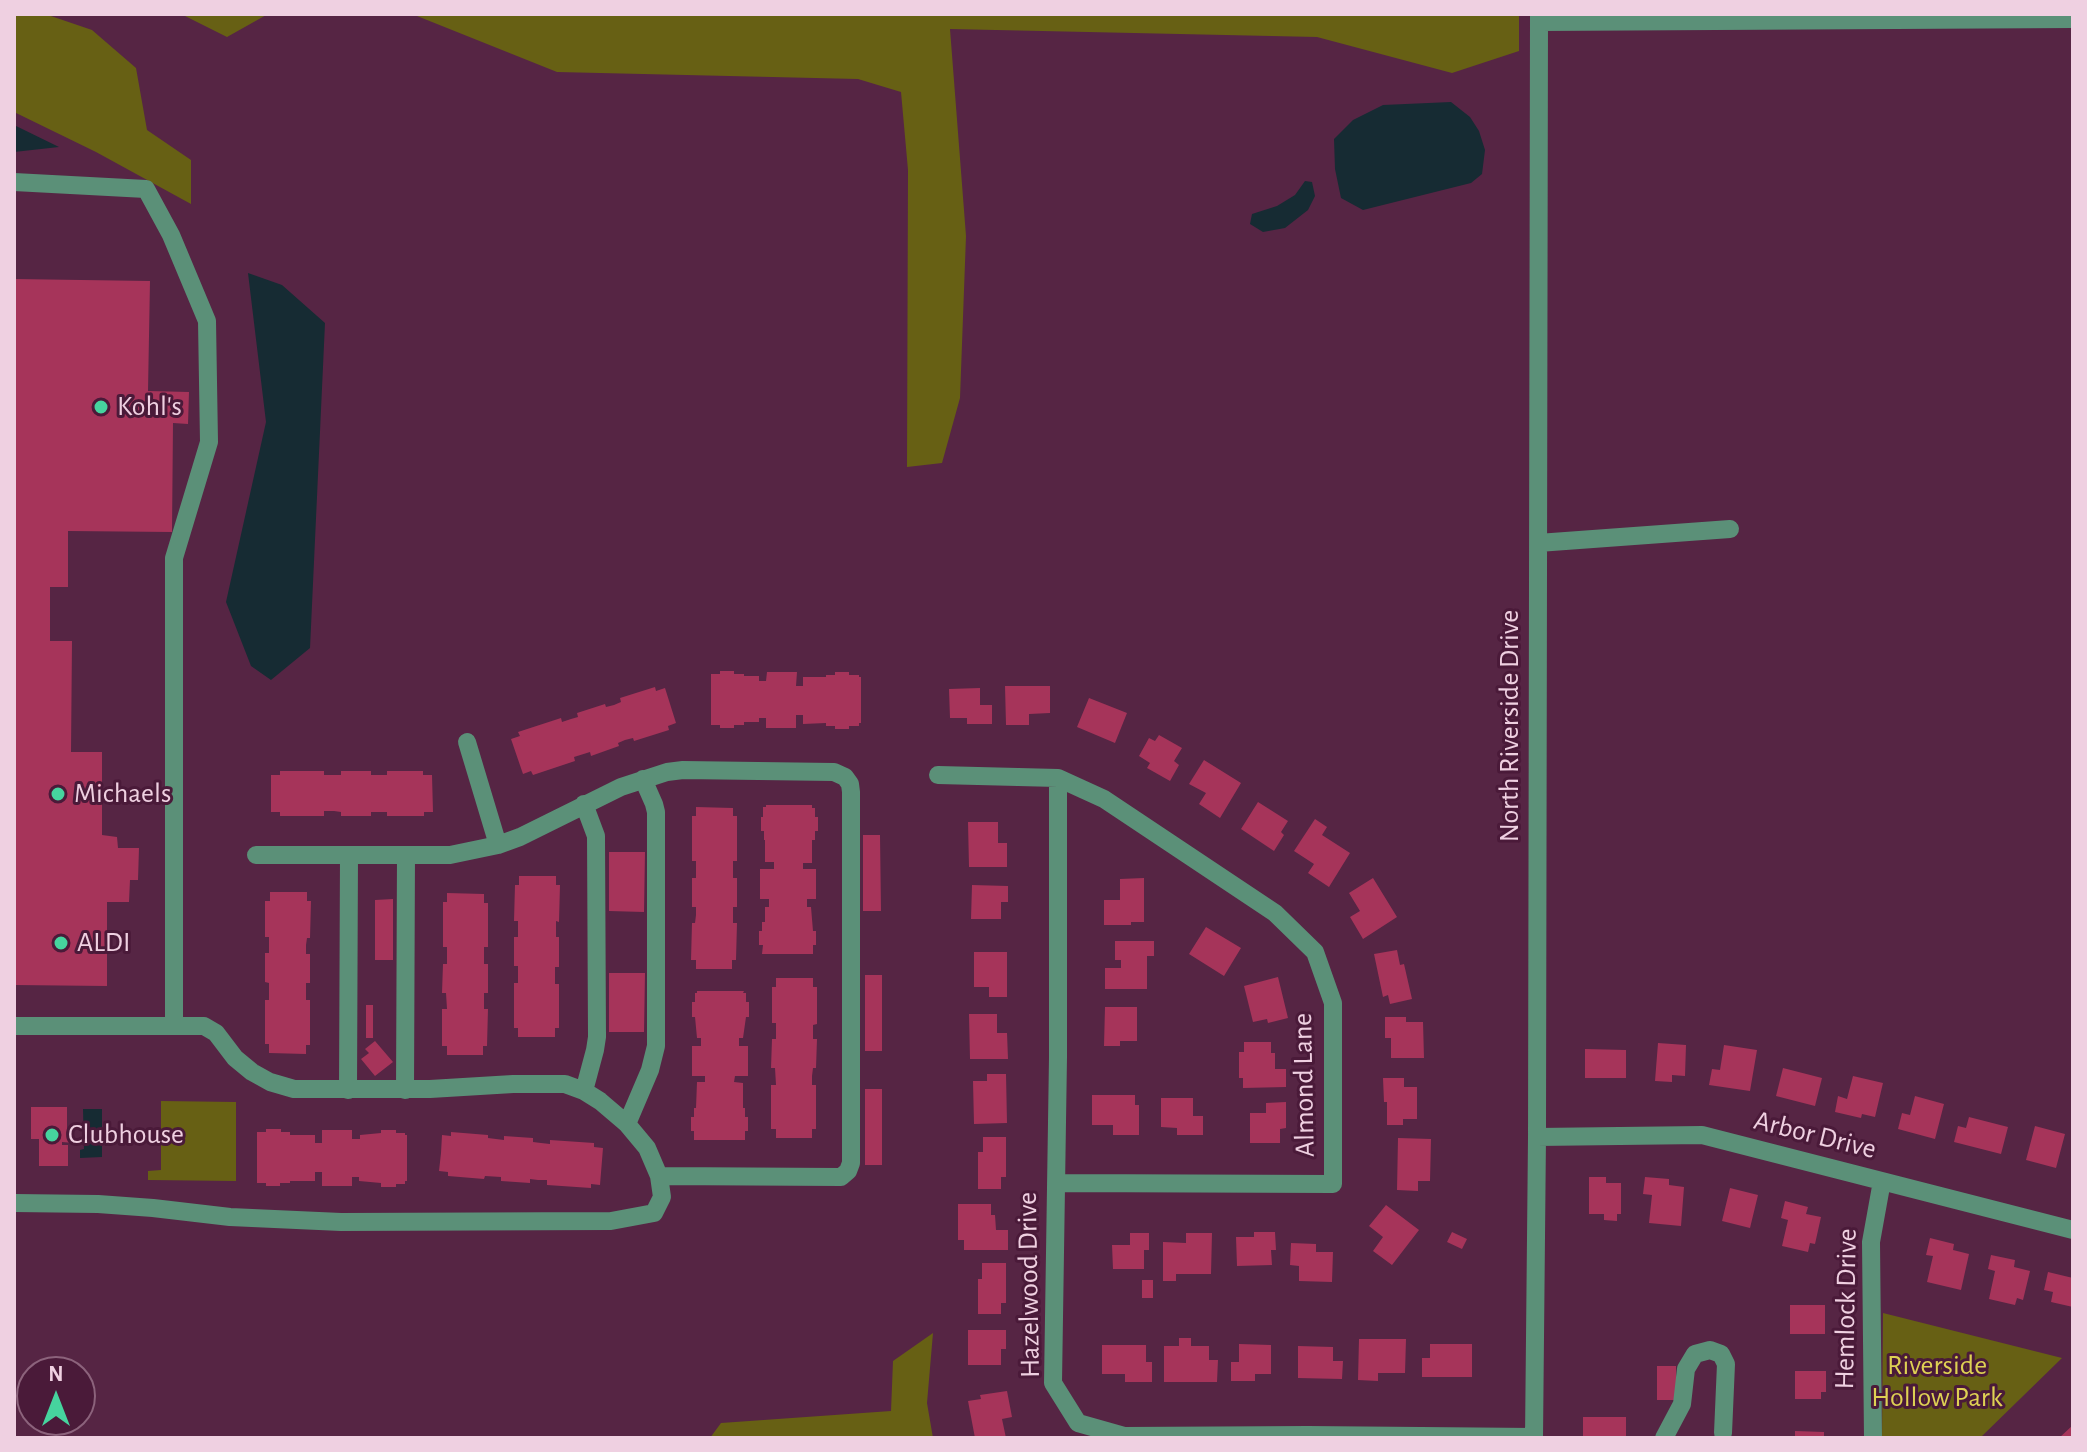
<!DOCTYPE html>
<style>
body{margin:0}
#map{position:relative;width:2087px;height:1452px;overflow:hidden;background:#562544;font-family:"Alegreya Sans",sans-serif}
canvas{display:block}
.frame{position:absolute;inset:0;border:16px solid #efd0e1;pointer-events:none}
.north{position:absolute;left:16px;top:1356px;width:80px;height:80px;box-sizing:border-box;background:#4a1a39;border:2px solid #8c637c;border-radius:50%;rotate:0deg;font-size:22px;font-weight:700;line-height:32px;text-align:center;color:#efd0e1}
.north::after{content:'';display:block;margin:auto;width:28px;height:36px;background:#46d49e;clip-path:polygon(50% 0,100% 100%,50% 72%,0 100%)}
</style>
<div id="map">
<canvas width="2087" height="1452"></canvas>
<div class="frame"></div>
<div class="north">N</div>
</div>
<script>
const context = document.querySelector('canvas').getContext('2d');
context.lineJoin = 'round';
function fillPath(path, color) { context.fillStyle = color; context.fill(path, 'evenodd'); }
const toPath = rows => new Path2D(rows.map(r => 'M' + r).join(''));
function stroke(path, color, width, dash) { context.strokeStyle = color; context.lineWidth = width; context.lineCap = dash ? 'butt' : 'round'; context.setLineDash(dash || []); context.stroke(path); }
function write(font, color, halo, rows, align = 'center') {
  context.font = font + ' "Alegreya Sans",sans-serif'; context.lineWidth = 6; context.setLineDash([]); context.textBaseline = 'middle'; context.strokeStyle = halo; context.fillStyle = color; for (const [text, x, y, turn = 0] of rows) {
    context.save(); context.translate(x, y); context.rotate((+turn || 0) * Math.PI / 180); context.textAlign = isNaN(turn) ? turn : align; if (halo) context.strokeText(text, 0, 0); context.fillText(text, 0, 0); context.restore();
  }
}
fillPath(toPath([
 [14,14,45,14,92,30,136,68,147,130,191,160,191,204,96,152,14,112],
 [181,14,268,14,227,37],
 [412,14,1519,14,1519,51,1452,73,1317,37,950,29,966,236,960,398,942,463,907,467,908,170,901,92,858,79,557,72],
 [161,1101,236,1102,236,1181,148,1180,148,1171,161,1170],
 [1883,1313,2062,1358,1980,1438,1882,1438],
 [933,1333,927,1403,933,1438,710,1438,721,1423,891,1411,893,1361]
]), '#676014');
fillPath(toPath([
 [1451,102,1470,117,1479,131,1485,150,1482,174,1471,183,1363,210,1341,198,1335,169,1334,139,1353,120,1383,105],
 [14,125,59,147,14,152],
 [1305,181,1312,182,1315,196,1308,210,1285,228,1263,232,1250,224,1252,214,1277,206,1295,195],
 [248,273,282,285,325,323,310,648,271,680,251,666,226,602,266,422],
 [83,1109,102,1109,102,1157,80,1158,80,1150,84,1149]
]), '#162b33');
fillPath(toPath([
 [14,279,150,281,148,391,189,392,188,424,173,423,172,532,68,531,68,587,50,587,50,641,72,641,71,752,102,752,102,835,117,837,118,848,139,848,138,880,130,880,129,902,107,902,107,986,14,985],
 [720,671,734,671,734,674,744,674,744,676,759,676,759,681,766,681,767,672,797,672,796,686,803,686,803,677,826,677,826,675,835,675,835,672,849,672,849,675,859,675,859,677,861,677,861,723,859,723,859,726,849,726,849,729,835,729,835,726,826,726,826,723,803,724,803,715,796,715,796,728,766,728,766,718,759,718,759,722,744,722,744,725,734,725,734,728,720,728,720,725,711,725,711,674,720,674],
 [1005,686,1050,686,1050,713,1029,714,1029,725,1006,725],
 [655,687,656,691,665,688,676,723,668,726,669,730,634,741,633,738,625,740,618,743,619,746,591,756,590,752,574,757,575,761,533,775,531,771,523,774,511,739,520,736,518,732,561,718,562,722,571,719,578,717,577,713,605,704,606,707,614,705,621,702,620,698],
 [980,688,980,705,992,705,992,724,967,724,967,718,950,718,949,689],
 [1089,698,1127,713,1115,743,1077,727],
 [1159,735,1182,748,1174,761,1179,765,1170,781,1147,768,1150,763,1139,756,1149,738,1155,741],
 [1204,760,1241,783,1220,818,1199,804,1206,793,1189,784],
 [280,771,324,771,324,775,341,775,341,771,371,771,371,775,387,775,387,771,423,771,423,775,432,775,433,812,424,812,424,816,387,816,387,812,371,812,371,816,341,816,341,812,334,811,324,811,324,816,280,816,280,812,271,812,271,775,280,775],
 [1258,802,1288,821,1281,832,1284,835,1274,851,1241,829],
 [766,805,812,805,812,808,815,808,815,817,818,817,818,831,815,831,815,840,812,840,812,863,803,863,803,869,816,869,816,899,807,899,807,907,811,907,813,931,816,931,816,945,813,945,813,954,762,954,763,945,759,945,759,931,762,931,762,922,765,922,765,907,769,907,769,899,760,899,760,869,774,869,774,862,765,862,765,840,764,840,764,831,761,831,761,817,763,817,763,807,766,807],
 [696,807,733,808,733,816,737,816,737,861,733,861,733,878,737,878,737,907,733,907,733,923,737,923,736,960,732,960,732,969,696,969,696,960,691,960,692,923,695,923,696,915,696,907,692,907,692,878,696,878,696,861,692,861,692,816,696,816],
 [1315,819,1327,827,1322,835,1350,853,1329,887,1308,873,1314,864,1294,851],
 [968,822,998,822,998,843,1007,843,1007,867,969,867],
 [863,835,880,835,881,911,863,911],
 [609,852,645,852,644,912,609,911],
 [519,876,556,876,556,885,560,885,559,922,556,921,556,937,559,937,559,967,555,967,555,984,559,984,559,1028,555,1028,555,1037,518,1037,518,1028,514,1028,514,983,518,983,518,966,514,966,514,937,518,937,518,921,514,921,515,885,519,885],
 [1144,878,1144,922,1131,922,1131,925,1104,925,1104,900,1120,900,1120,879],
 [1373,878,1397,917,1363,939,1350,917,1360,911,1349,893],
 [972,885,1008,886,1008,902,1001,902,1001,919,971,919],
 [270,892,307,892,307,901,311,901,310,938,307,938,306,945,306,954,310,954,310,983,306,983,306,1000,310,1000,310,1045,306,1045,306,1054,269,1053,269,1044,265,1044,265,1000,269,1000,269,983,265,982,265,953,269,953,269,937,265,937,265,901,270,901],
 [447,893,484,894,484,903,488,903,488,947,484,947,484,964,488,964,488,993,484,993,484,1009,488,1009,487,1046,483,1046,483,1055,447,1055,447,1046,442,1046,442,1009,447,1009,446,993,442,993,443,964,447,964,447,947,443,947,443,902,447,902],
 [393,899,393,960,375,960,375,900],
 [1206,927,1241,948,1224,976,1189,954],
 [1115,941,1154,941,1154,956,1147,956,1147,989,1105,989,1105,968,1121,968,1121,960,1115,960],
 [1397,950,1400,965,1404,964,1412,999,1390,1004,1388,995,1383,997,1374,954],
 [974,952,1007,952,1007,997,989,997,989,987,974,987],
 [609,973,645,973,644,1032,609,1032],
 [865,975,882,975,882,1051,865,1051],
 [1278,977,1288,1018,1268,1023,1267,1019,1253,1022,1244,986],
 [776,978,813,978,813,987,817,987,817,1024,813,1025,813,1039,817,1039,816,1068,813,1068,812,1076,812,1085,816,1085,816,1129,812,1129,812,1138,776,1138,776,1129,771,1129,771,1085,776,1085,775,1068,771,1068,772,1039,776,1039,776,1023,772,1023,772,987,776,987],
 [697,991,744,991,743,993,746,993,746,1002,749,1002,749,1017,746,1017,743,1038,739,1038,739,1046,748,1046,748,1076,735,1076,734,1082,743,1083,743,1108,745,1108,745,1117,748,1117,748,1131,745,1131,745,1140,694,1140,694,1131,691,1131,691,1117,694,1117,694,1108,696,1108,697,1082,705,1082,705,1076,692,1076,692,1046,701,1046,701,1038,697,1038,695,1017,692,1017,692,1002,695,1002,695,993,697,993],
 [366,1005,373,1005,373,1038,366,1038],
 [1105,1007,1137,1007,1137,1041,1120,1041,1120,1046,1104,1046],
 [969,1014,997,1014,997,1033,1007,1033,1008,1059,970,1059],
 [1385,1017,1406,1017,1406,1022,1423,1022,1424,1058,1391,1058,1391,1038,1385,1038],
 [375,1041,393,1062,375,1076,361,1059,369,1053,365,1049],
 [1244,1042,1271,1042,1271,1053,1275,1053,1275,1069,1286,1069,1286,1087,1243,1088,1243,1078,1239,1078,1239,1052,1244,1052],
 [1658,1043,1686,1045,1685,1076,1672,1075,1672,1082,1655,1081],
 [1724,1045,1757,1050,1750,1091,1709,1085,1712,1069,1720,1070],
 [1585,1049,1626,1050,1626,1078,1585,1078],
 [1783,1068,1822,1078,1815,1106,1776,1096],
 [987,1074,1006,1074,1007,1123,974,1124,973,1081,987,1081],
 [1853,1076,1883,1083,1875,1117,1862,1114,1861,1118,1835,1112,1838,1096,1847,1099],
 [1383,1078,1404,1078,1404,1087,1417,1087,1417,1119,1403,1119,1403,1125,1387,1125,1387,1102,1384,1102],
 [865,1089,882,1089,882,1165,865,1165],
 [1092,1095,1135,1095,1135,1105,1139,1105,1139,1135,1113,1135,1113,1125,1092,1125],
 [1915,1096,1944,1104,1935,1139,1898,1129,1902,1113,1910,1115],
 [1161,1098,1193,1098,1193,1116,1203,1116,1203,1135,1177,1135,1177,1128,1161,1127],
 [1286,1102,1286,1128,1280,1129,1280,1143,1250,1143,1250,1113,1266,1113,1266,1103],
 [31,1107,67,1107,67,1132,74,1132,74,1143,62,1142,62,1145,68,1145,68,1166,39,1166,39,1139,31,1139],
 [1969,1117,2008,1127,2001,1154,1954,1142,1958,1126,1966,1128],
 [2035,1126,2065,1134,2056,1168,2026,1160],
 [266,1129,281,1129,281,1132,290,1132,290,1135,315,1135,315,1143,322,1143,322,1130,352,1130,352,1139,360,1139,360,1135,381,1133,381,1130,396,1130,396,1133,405,1133,405,1135,407,1135,407,1181,405,1181,405,1184,396,1184,396,1187,381,1187,381,1183,359,1181,359,1177,352,1177,352,1186,322,1186,322,1172,315,1172,315,1181,290,1181,290,1183,280,1183,280,1186,266,1186,266,1183,257,1183,257,1132,266,1132],
 [451,1132,488,1135,488,1138,504,1140,504,1136,533,1138,533,1142,541,1143,550,1144,550,1140,594,1143,594,1147,603,1148,600,1185,591,1184,591,1188,547,1185,547,1180,538,1180,530,1179,530,1183,501,1181,501,1177,485,1176,484,1179,448,1176,448,1172,439,1171,441,1153,442,1135,451,1136],
 [983,1137,1006,1137,1006,1177,1001,1177,1001,1189,978,1189,978,1152,983,1152],
 [1398,1138,1431,1139,1430,1181,1418,1181,1418,1191,1397,1190],
 [1589,1177,1606,1177,1606,1183,1621,1183,1621,1214,1617,1214,1617,1221,1604,1220,1604,1214,1589,1214],
 [1645,1177,1669,1179,1669,1185,1684,1187,1681,1226,1649,1223,1652,1195,1643,1194],
 [1730,1188,1758,1195,1750,1228,1722,1221],
 [1785,1201,1808,1207,1806,1214,1821,1217,1815,1244,1810,1243,1808,1252,1782,1246,1788,1220,1781,1218],
 [958,1204,991,1204,991,1215,995,1215,996,1230,1008,1230,1008,1250,964,1250,964,1240,958,1240],
 [1386,1205,1419,1230,1392,1265,1373,1251,1383,1237,1369,1226],
 [1254,1232,1275,1232,1276,1250,1271,1250,1272,1265,1237,1266,1236,1237,1254,1237],
 [1452,1232,1467,1239,1462,1249,1447,1242],
 [1130,1233,1149,1233,1149,1250,1144,1250,1144,1269,1113,1269,1112,1245,1130,1245],
 [1186,1233,1212,1233,1211,1274,1176,1274,1176,1281,1163,1281,1163,1242,1186,1243],
 [1930,1238,1954,1244,1953,1250,1969,1254,1961,1290,1927,1282,1933,1256,1926,1255],
 [1291,1243,1316,1244,1316,1252,1333,1252,1332,1282,1299,1281,1299,1266,1290,1265],
 [1991,1255,2015,1260,2014,1267,2030,1271,2023,1300,2017,1298,2015,1305,1989,1299,1995,1271,1988,1269],
 [982,1263,1006,1263,1006,1303,1001,1303,1001,1314,978,1314,978,1279,982,1279],
 [2048,1272,2073,1278,2073,1307,2051,1302,2053,1292,2044,1290],
 [1142,1280,1153,1280,1153,1298,1142,1298],
 [1790,1305,1825,1305,1825,1334,1790,1334],
 [968,1330,1006,1330,1006,1349,1001,1349,1001,1365,968,1365],
 [1179,1338,1191,1338,1191,1346,1209,1346,1209,1360,1218,1360,1217,1382,1164,1382,1164,1346,1179,1346],
 [1359,1339,1406,1339,1405,1373,1378,1373,1378,1381,1358,1380],
 [1239,1344,1271,1345,1271,1374,1255,1374,1255,1381,1231,1381,1231,1362,1239,1362],
 [1430,1344,1472,1344,1472,1377,1422,1377,1422,1358,1430,1358],
 [1102,1345,1146,1345,1146,1362,1152,1362,1152,1382,1125,1382,1125,1374,1102,1374],
 [1298,1346,1333,1347,1333,1361,1343,1361,1342,1379,1298,1378],
 [1657,1366,1676,1366,1676,1400,1657,1400],
 [1795,1371,1826,1371,1826,1392,1821,1392,1821,1399,1795,1399],
 [1007,1391,1012,1417,1002,1419,1006,1438,975,1438,968,1401,981,1399,980,1395],
 [1583,1417,1626,1417,1626,1438,1583,1438],
 [2073,1425,2073,1438,2059,1438],
 [1795,1431,1824,1432,1824,1438,1795,1438]
]), '#a6345a');
stroke(toPath([
 [1539,22,2073,19],
 [14,182,146,189,171,235,207,321,209,442,174,558,174,1026],
 [1538,543,1730,529],
 [467,742,498,845],
 [938,775,1058,778,1104,799,1275,913,1315,952,1333,1003,1333,1184,1056,1183],
 [1058,778,1058,1057,1053,1383,1078,1423,1124,1436,1308,1435,1534,1437],
 [256,855,406,855],
 [14,1026,204,1026,216,1033,235,1058,252,1072,270,1082,294,1089,430,1089,513,1084,565,1084,584,1091,600,1101,627,1124,647,1148,659,1176],
 [348,1090,349,855],
 [584,1091,595,1050,597,1037,596,836,584,804],
 [627,1124,650,1070,656,1046,656,812,654,804,643,779],
 [1537,1137,1702,1135,2073,1230],
 [14,1203,98,1204,153,1208,230,1217,341,1222,611,1221,654,1213,662,1197,659,1176,841,1177,848,1171,851,1163,851,792,850,784,845,777,834,772,683,770,667,772,621,787,520,837,498,845,450,855,406,855,405,1090],
 [1534,1438,1537,1137,1539,14],
 [1664,1438,1682,1404,1686,1369,1695,1354,1710,1350,1721,1354,1726,1364,1723,1433],
 [1873,1438,1871,1242,1882,1181]
]), '#5b9078', 18);
for (const [x, y, r, color] of [
 [101,407,8,"#46d49e"],
 [58,794,8,"#46d49e"],
 [61,943,8,"#46d49e"],
 [52,1135,8,"#46d49e"]
]) { const dot = new Path2D(); dot.arc(x, y, r, 0, 2 * Math.PI); context.fillStyle = color; context.fill(dot); stroke(dot, '#4a1a39', 3); }
write('28px', '#efd0e1', '#4a1a39', [
 ["Kohl's",117,407],
 ["Michaels",74,794],
 ["ALDI",77,943],
 ["Clubhouse",68,1135]
], 'left');
write('28px', '#efd0e1', '#4a1a39', [
 ["North Riverside Drive",1510,726,-90],
 ["Almond Lane",1304,1085,-91],
 ["Arbor Drive",1815,1135,14],
 ["Hazelwood Drive",1029,1285,-91],
 ["Hemlock Drive",1846,1309,-89]
]);
write('28px', '#ded153', '#4a1a39', [
 ["Riverside",1937,1366],
 ["Hollow Park",1937,1398]
]);
</script>
